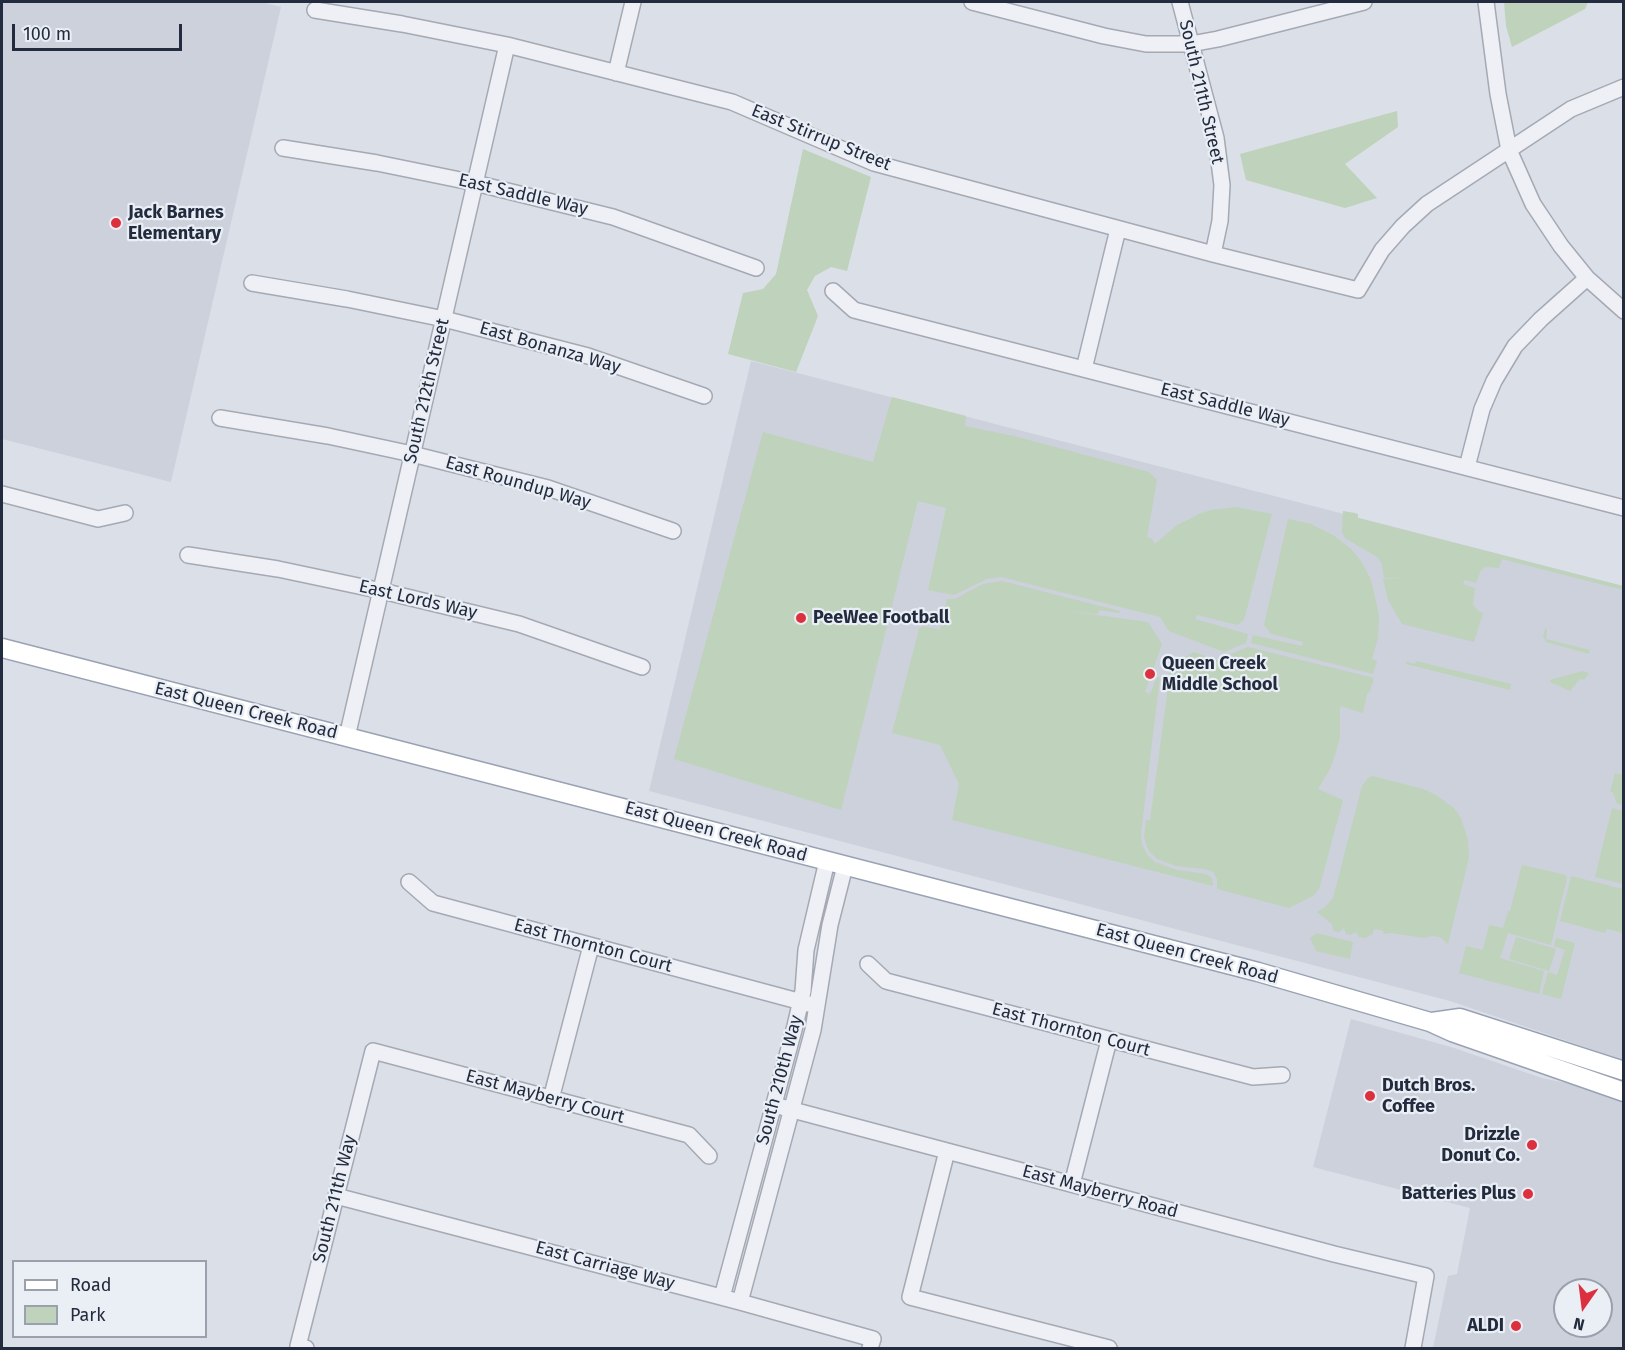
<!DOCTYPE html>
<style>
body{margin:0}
#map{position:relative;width:1625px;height:1350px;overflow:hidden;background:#dbdfe7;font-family:"Fira Sans",sans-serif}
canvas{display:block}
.frame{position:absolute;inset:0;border:3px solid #232b3e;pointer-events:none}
.legend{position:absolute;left:12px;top:1260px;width:195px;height:78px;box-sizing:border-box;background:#eaeef5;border:2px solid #9aa0ac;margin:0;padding:8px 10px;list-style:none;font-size:18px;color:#232b3e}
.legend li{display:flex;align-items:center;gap:12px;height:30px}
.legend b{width:30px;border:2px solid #9aa0ac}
.north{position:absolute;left:1553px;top:1278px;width:60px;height:60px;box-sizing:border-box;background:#eaeef5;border:2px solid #9aa0ac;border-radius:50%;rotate:194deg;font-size:16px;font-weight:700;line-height:24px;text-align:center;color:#232b3e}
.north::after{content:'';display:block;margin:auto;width:21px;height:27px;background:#dc303e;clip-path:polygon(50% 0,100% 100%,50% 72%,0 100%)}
.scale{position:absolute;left:12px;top:24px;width:170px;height:27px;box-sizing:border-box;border:3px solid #232b3e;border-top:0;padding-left:8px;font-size:18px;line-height:21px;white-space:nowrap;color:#232b3e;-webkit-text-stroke:4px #eaeef5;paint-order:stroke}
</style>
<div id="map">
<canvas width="1625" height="1350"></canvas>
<div class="frame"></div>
<ul class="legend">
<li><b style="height:8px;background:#fff"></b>Road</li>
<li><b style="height:16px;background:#bfd2bb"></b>Park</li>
</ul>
<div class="north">N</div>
<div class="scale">100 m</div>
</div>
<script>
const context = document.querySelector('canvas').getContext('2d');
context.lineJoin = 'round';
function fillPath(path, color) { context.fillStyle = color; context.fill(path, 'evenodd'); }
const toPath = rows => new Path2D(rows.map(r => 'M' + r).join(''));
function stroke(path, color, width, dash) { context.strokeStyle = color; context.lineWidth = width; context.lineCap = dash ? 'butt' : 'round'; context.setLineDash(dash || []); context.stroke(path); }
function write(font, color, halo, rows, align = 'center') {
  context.font = font + ' "Fira Sans",sans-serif'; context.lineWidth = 4.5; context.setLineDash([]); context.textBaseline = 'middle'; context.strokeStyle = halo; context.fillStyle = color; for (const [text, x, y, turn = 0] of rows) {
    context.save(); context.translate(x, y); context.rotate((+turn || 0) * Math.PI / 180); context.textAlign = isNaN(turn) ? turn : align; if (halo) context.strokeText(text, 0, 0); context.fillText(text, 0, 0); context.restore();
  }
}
fillPath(toPath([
 [2,2,261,2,281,7,171,482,2,439],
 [751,361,1623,586,1623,1060,1450,1001,649,791],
 [1351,1019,1451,1047,1542,1078,1585,1087,1623,1102,1623,1348,1433,1348,1448,1276,1457,1274,1470,1208,1313,1167],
 [1565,1290,1601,1290,1601,1326,1565,1326]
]), '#ccd1dc');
fillPath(toPath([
 [1504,2,1588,2,1585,9,1512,47,1506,26],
 [1397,111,1398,127,1345,164,1377,198,1345,208,1246,180,1240,154],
 [803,149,871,177,847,271,831,267,815,276,807,290,818,316,796,372,728,354,743,293,763,289,776,274],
 [892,397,966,416,965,426,1014,436,1149,472,1157,480,1147,537,1152,539,1155,544,1177,525,1199,514,1211,510,1236,507,1272,514,1244,620,1237,625,1197,615,1195,619,1248,634,1246,643,1224,652,1169,631,1160,617,1001,577,987,579,954,595,928,590,946,508,918,501,841,810,674,759,763,432,873,462],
 [1343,511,1355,513,1358,514,1358,518,1623,586,1623,590,1502,559,1499,568,1486,567,1481,570,1476,583,1465,580,1463,584,1475,588,1473,604,1477,610,1483,613,1474,642,1402,624,1388,600,1383,579,1404,578,1384,578,1382,564,1377,557,1345,538,1342,532],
 [1288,519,1311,524,1333,535,1351,549,1361,561,1371,580,1379,615,1378,638,1372,659,1377,661,1373,674,1251,643,1253,635,1302,646,1303,642,1271,634,1264,625],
 [1002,581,1120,611,1119,613,1099,610,1098,614,1068,611,1148,622,1162,644,1145,692,1150,694,1157,677,1160,677,1141,833,1142,844,1148,856,1155,862,1177,870,1206,874,1212,878,1213,886,952,820,959,784,940,745,892,733,919,629,924,626,940,630,947,599,955,599,983,584],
 [1547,628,1546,639,1590,650,1589,654,1546,642,1543,636,1545,629],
 [1248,647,1374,678,1370,691,1367,694,1363,713,1340,706,1340,737,1335,755,1330,769,1318,789,1343,800,1319,889,1313,896,1289,908,1217,889,1217,879,1213,872,1204,869,1176,866,1157,859,1148,850,1144,837,1146,819,1150,821,1171,665,1194,652,1243,669,1244,665,1225,658,1226,656],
 [1406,661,1415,664,1416,661,1511,684,1510,690,1406,664],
 [1582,671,1589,673,1584,680,1580,679,1570,691,1550,682,1550,680],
 [1615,773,1623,775,1623,805,1617,804,1613,792,1610,792],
 [1373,776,1423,789,1436,795,1454,808,1461,818,1468,840,1469,857,1448,944,1440,937,1432,936,1424,938,1391,933,1383,934,1384,931,1374,929,1372,935,1370,935,1365,938,1359,937,1356,932,1350,935,1346,934,1344,928,1339,932,1333,931,1332,924,1317,912,1325,907,1333,898,1362,786,1368,778],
 [1612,808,1623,811,1623,884,1595,877],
 [1522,865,1566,875,1567,878,1551,945,1508,933,1500,958,1544,971,1539,994,1459,973,1466,946,1483,950,1489,925,1503,928,1508,911,1510,911],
 [1571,876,1623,889,1623,933,1607,929,1605,933,1560,921],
 [1317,933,1353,942,1350,959,1316,951,1310,938],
 [1516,937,1556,949,1549,971,1509,959],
 [1556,938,1575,943,1561,999,1542,994,1548,972,1557,975,1565,950,1554,946]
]), '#bfd2bb');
const minor = toPath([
 [972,2,1104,36,1146,44,1191,44,1218,39,1364,2],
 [1180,2,1216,138,1222,185,1220,221,1213,254],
 [1486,2,1498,94,1509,150,1533,204,1561,246,1587,278,1624,311],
 [315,10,402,24,507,45,732,102,874,163,1213,254,1358,290,1382,250,1403,226,1427,204,1571,109,1624,87],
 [616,73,633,2],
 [283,148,377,163,475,183,613,217,756,268],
 [252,283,347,299,444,319,588,356,704,396],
 [833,291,854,310,1624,508],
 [1084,369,1118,229],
 [220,418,328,436,412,454,548,488,673,531],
 [1467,467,1482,409,1494,381,1515,346,1541,319,1587,278],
 [2,494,98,519,125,513],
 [188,555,278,569,382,591,519,624,642,667],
 [347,737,507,45],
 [409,882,433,903,809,1004],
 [868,964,886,981,1253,1077,1282,1075],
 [551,1099,591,946],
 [774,1105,1334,1254,1426,1276,1413,1348],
 [947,1151,910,1297,1109,1348],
 [1072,1184,1109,1040],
 [336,1196,740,1302,873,1339,870,1348],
 [722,1297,795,1026,803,991,806,950,827,861],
 [740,1302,813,1030,830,925,845,866],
 [306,1348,298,1346,373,1051,689,1135,709,1156]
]);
const major = toPath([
 [2,648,1258,972,1430,1022,1452,1032,1624,1092],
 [1432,1022,1460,1018,1624,1071]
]);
stroke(minor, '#a4a9b4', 18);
stroke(major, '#99a2b4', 21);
stroke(minor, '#eef0f5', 15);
stroke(major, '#fff', 18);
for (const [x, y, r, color] of [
 [116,223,6,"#dc303e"],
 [801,618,6,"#dc303e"],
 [1150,674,6,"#dc303e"],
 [1370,1096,6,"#dc303e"],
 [1532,1145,6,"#dc303e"],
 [1528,1194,6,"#dc303e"],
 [1516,1326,6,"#dc303e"]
]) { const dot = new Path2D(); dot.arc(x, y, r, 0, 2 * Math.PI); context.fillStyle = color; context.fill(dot); stroke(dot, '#eaeef5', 2); }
write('18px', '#232b3e', '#eaeef5', [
 ["South 211th Street",1201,92,77],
 ["East Stirrup Street",821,138,22],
 ["East Saddle Way",523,195,13],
 ["East Bonanza Way",550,348,16],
 ["South 212th Street",427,391,-77],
 ["East Saddle Way",1225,405,14],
 ["East Roundup Way",518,483,16],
 ["East Lords Way",418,600,13],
 ["East Queen Creek Road",246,711,14],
 ["East Queen Creek Road",716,832,15],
 ["East Thornton Court",593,946,15],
 ["East Queen Creek Road",1187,954,15],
 ["East Thornton Court",1071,1030,15],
 ["South 210th Way",780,1080,-75],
 ["East Mayberry Court",545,1097,15],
 ["East Mayberry Road",1100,1192,15],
 ["South 211th Way",335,1199,-76],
 ["East Carriage Way",605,1266,15]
]);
write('bold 18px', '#232b3e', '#eaeef5', [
 ["Jack Barnes",128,213],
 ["Elementary",128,234],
 ["PeeWee Football",813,618],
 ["Queen Creek",1162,664],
 ["Middle School",1162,685],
 ["Dutch Bros.",1382,1086],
 ["Coffee",1382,1107],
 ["Drizzle",1520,1135,"right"],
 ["Donut Co.",1520,1156,"right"],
 ["Batteries Plus",1516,1194,"right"],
 ["ALDI",1504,1326,"right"]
], 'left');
</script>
